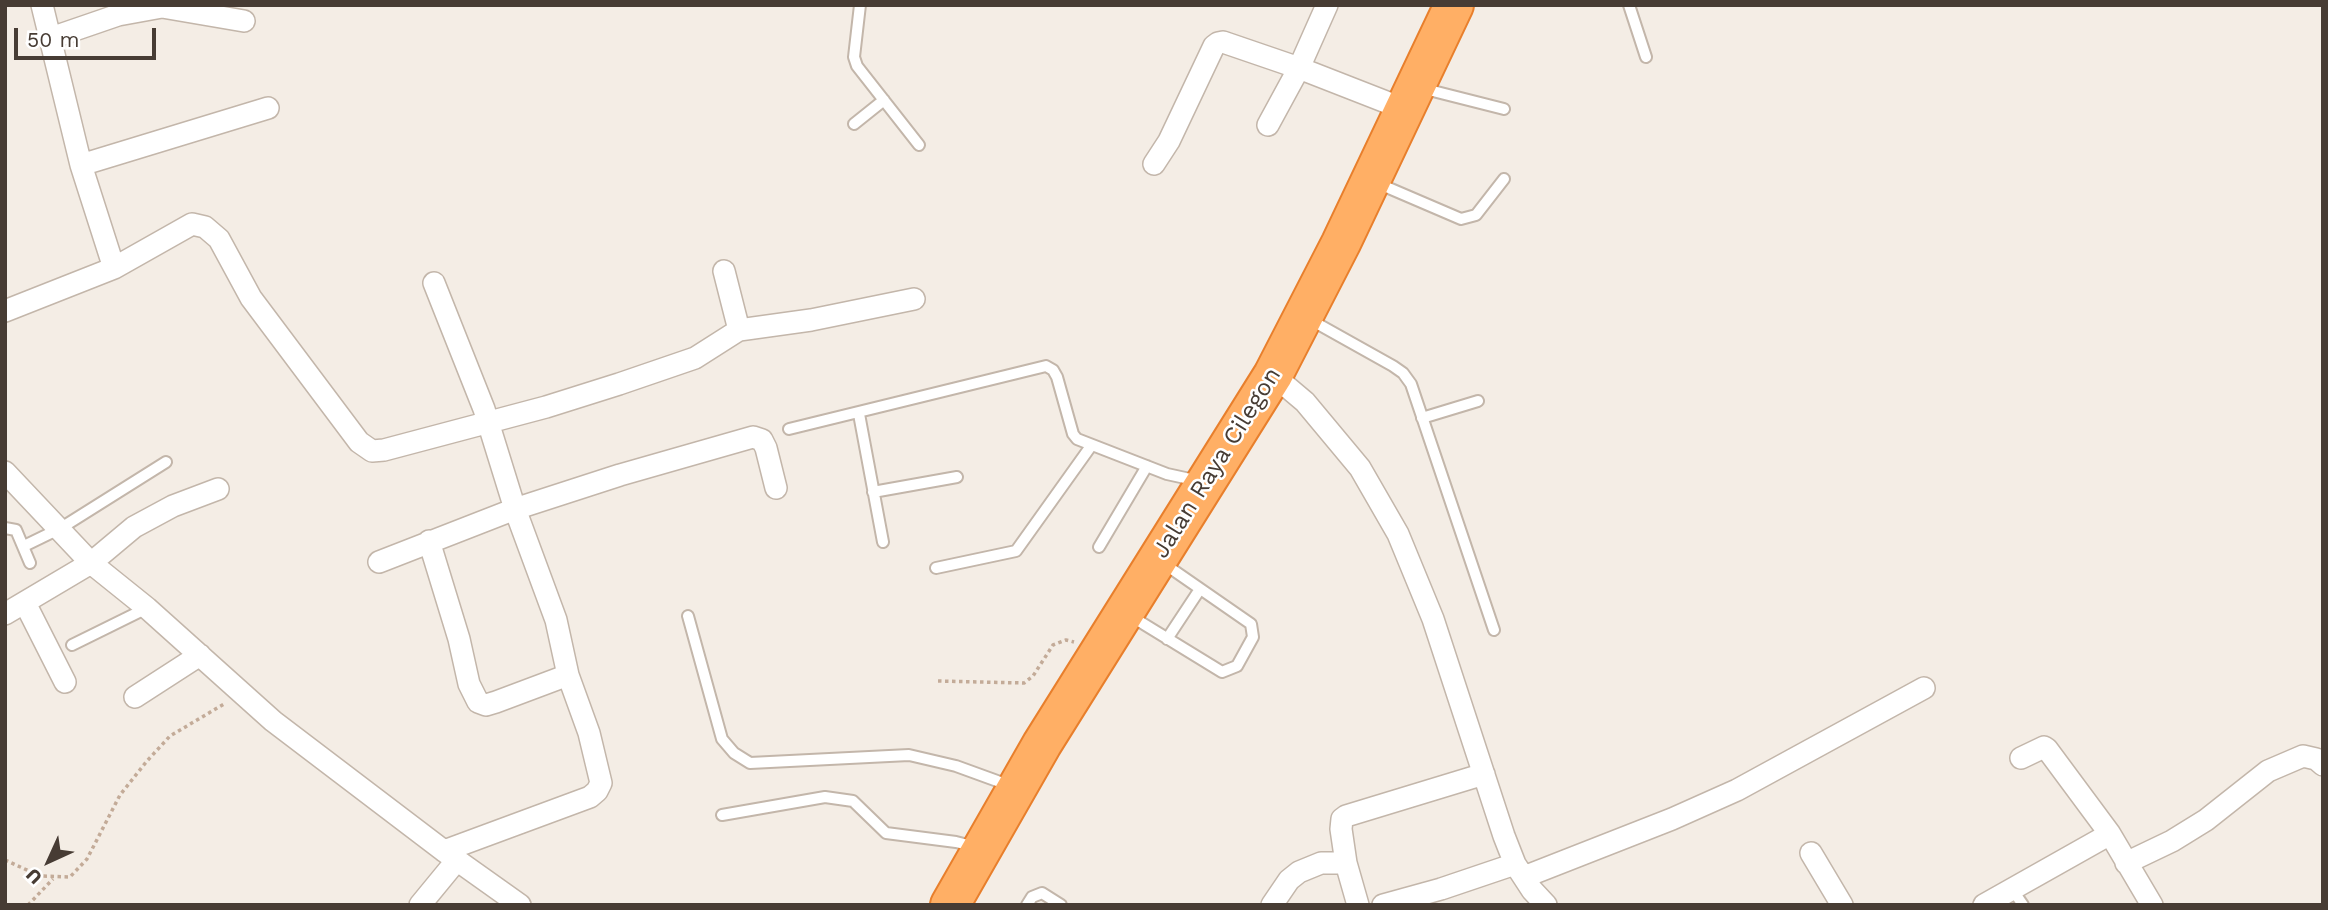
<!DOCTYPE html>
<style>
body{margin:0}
#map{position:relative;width:2328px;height:910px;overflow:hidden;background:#f4ede5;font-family:"Work Sans",sans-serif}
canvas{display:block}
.frame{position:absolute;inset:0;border:7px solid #473c34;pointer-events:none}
.north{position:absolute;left:14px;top:826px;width:70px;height:70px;-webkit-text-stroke:5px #fff;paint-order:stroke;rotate:225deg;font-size:19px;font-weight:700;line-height:28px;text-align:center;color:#473c34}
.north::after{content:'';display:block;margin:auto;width:24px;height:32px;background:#473c34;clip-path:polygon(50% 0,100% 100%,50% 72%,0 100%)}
.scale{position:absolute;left:14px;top:28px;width:142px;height:32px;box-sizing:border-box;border:4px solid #473c34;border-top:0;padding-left:9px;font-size:21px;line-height:24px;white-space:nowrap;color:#473c34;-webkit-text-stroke:5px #fff;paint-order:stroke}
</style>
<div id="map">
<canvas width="2328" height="910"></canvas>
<div class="frame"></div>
<div class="north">U</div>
<div class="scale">50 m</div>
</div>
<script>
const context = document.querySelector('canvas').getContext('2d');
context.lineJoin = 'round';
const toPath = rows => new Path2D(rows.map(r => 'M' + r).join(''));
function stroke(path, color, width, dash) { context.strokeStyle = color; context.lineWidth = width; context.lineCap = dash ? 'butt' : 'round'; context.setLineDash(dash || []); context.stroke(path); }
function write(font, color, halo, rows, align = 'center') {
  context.font = font + ' "Work Sans",sans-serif'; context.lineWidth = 5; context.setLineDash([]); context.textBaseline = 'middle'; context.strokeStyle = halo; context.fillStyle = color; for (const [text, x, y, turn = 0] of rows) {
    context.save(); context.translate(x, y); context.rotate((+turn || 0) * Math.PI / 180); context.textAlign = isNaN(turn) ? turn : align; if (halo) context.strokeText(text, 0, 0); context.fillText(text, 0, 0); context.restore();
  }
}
const lane = toPath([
 [860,5,854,57,857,66,919,145],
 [1629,5,1646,57],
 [1421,88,1504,109],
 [854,124,884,100],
 [1377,183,1461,219,1476,215,1504,179],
 [1309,319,1393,366,1403,373,1411,384,1494,630],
 [859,414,883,542],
 [1422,418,1478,401],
 [789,429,1046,366,1053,370,1057,377,1073,434,1077,439,1167,474,1199,481],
 [873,492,957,477],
 [5,528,16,530,30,563],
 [24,546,61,528,166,462],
 [1099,547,1147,466],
 [936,568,1016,551,1091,446],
 [1129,615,1222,672,1237,666,1253,637,1251,624,1163,563],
 [688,616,722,739,734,753,750,763,909,755,956,766,1011,786],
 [1167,639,1200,589],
 [72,645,147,608],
 [722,815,825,797,853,801,886,833,956,842,976,847],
 [2012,889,2023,905],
 [1027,905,1032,897,1042,893,1061,905]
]);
const street = toPath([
 [42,5,81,165,114,268],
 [51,38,118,15,162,7,244,21],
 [1268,125,1299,68,1327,5],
 [1154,164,1169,141,1214,46,1218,43,1223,42,1299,68,1404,109],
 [81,165,268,108],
 [724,271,739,330],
 [434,283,484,409,515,509,556,620,568,675,589,733,601,783,597,791,590,797,444,851],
 [5,311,114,268,192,224,205,227,219,239,251,298,359,442,372,451,384,450,546,407,619,384,695,358,739,330,811,320,914,299],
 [1273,375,1305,402,1360,468,1398,534,1433,619,1504,836,1515,864,1532,890,1546,905],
 [5,472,91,563,147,608,273,721,444,851,520,905],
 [429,541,459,639,469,684,478,702,486,705,496,702,568,675],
 [379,562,515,509,620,475,753,437,762,440,766,448,776,488],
 [25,603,65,682],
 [5,614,91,563,134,527,173,506,218,489],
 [135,697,200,655],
 [2021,758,2044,747,2047,749,2110,834],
 [1811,853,1842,905],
 [2126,863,2172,841,2206,820,2268,771,2303,756,2316,759,2323,765],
 [1524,877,1672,819,1737,790,1924,688],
 [420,905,457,860],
 [1272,905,1289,880,1299,872,1321,863,1346,863],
 [1358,905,1346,863,1341,829,1342,819,1346,816,1484,774],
 [1383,905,1441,889,1515,864],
 [1984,905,2110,834,2152,905]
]);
const highway = toPath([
 [950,905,1042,744,1273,375,1341,243,1454,5]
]);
stroke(lane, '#c3b6aa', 14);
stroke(street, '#c3b6aa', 24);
stroke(highway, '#e87f2c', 42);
stroke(toPath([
 [938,681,1024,683,1033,676,1053,645,1066,640,1074,642],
 [5,860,40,876,70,877,87,859,120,795,147,761,170,736,224,704],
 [28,905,53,879]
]), '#c3ab98', 3.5, [3.5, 3.5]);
stroke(lane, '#fff', 10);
stroke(street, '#fff', 21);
stroke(highway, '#ffaf65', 38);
write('24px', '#473c34', '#fff', [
 ["Jalan Raya Cilegon",1217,463,-58]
]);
</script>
